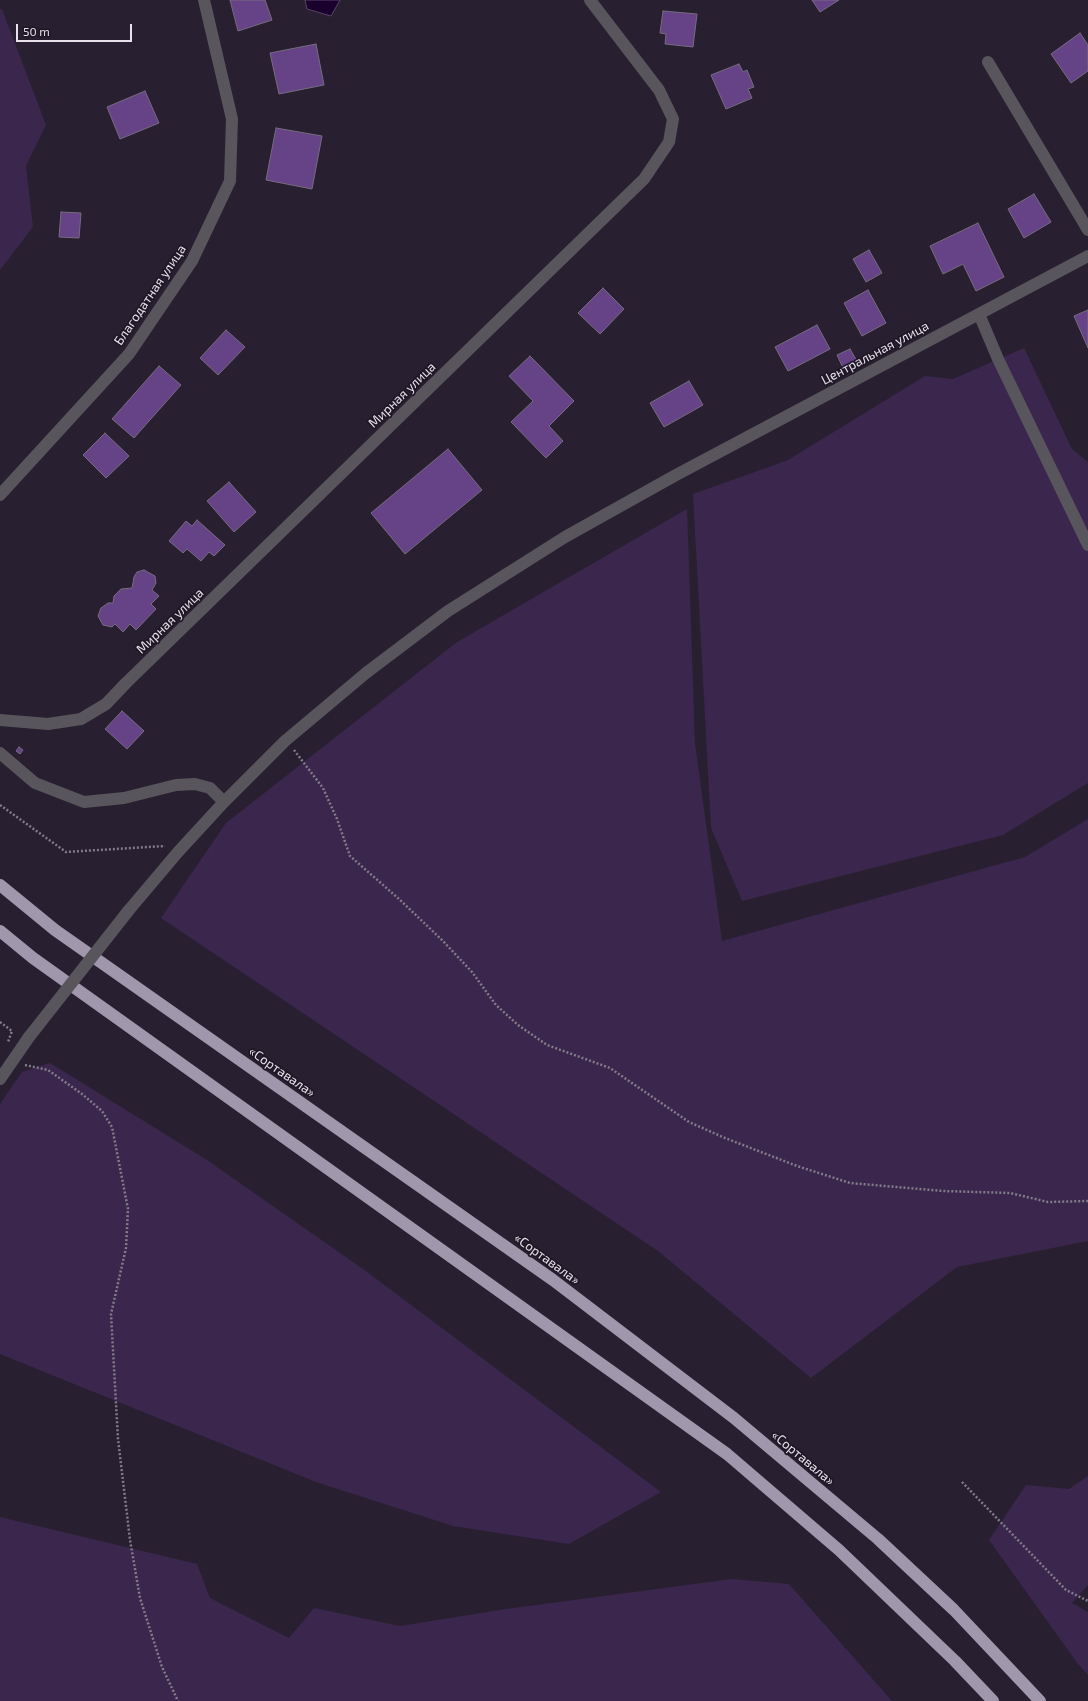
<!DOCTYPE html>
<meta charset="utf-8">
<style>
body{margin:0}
#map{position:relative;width:1088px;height:1701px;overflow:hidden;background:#282030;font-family:"Exo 2",sans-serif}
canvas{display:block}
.scale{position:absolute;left:16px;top:24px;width:116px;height:18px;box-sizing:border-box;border:2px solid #e7e2ec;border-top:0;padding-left:5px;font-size:12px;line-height:14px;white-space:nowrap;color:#e7e2ec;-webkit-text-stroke:3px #1f1726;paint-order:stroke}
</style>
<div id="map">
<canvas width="1088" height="1701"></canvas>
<div class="scale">50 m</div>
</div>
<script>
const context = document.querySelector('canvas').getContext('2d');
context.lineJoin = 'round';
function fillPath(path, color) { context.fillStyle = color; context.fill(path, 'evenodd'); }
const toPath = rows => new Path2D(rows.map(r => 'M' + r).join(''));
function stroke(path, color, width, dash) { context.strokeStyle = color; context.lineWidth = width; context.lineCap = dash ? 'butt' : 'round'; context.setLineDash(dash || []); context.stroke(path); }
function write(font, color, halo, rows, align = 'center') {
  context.font = font + ' "Exo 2",sans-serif'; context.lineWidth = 3.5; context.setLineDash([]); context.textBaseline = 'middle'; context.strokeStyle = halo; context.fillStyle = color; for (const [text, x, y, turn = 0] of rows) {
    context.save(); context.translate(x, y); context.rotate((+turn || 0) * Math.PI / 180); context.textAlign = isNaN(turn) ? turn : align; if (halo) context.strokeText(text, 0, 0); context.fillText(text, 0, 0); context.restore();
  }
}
fillPath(toPath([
 [0,9,2,9,46,125,26,166,33,227,0,270],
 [1024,348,1072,449,1088,462,1088,783,1003,835,742,901,711,828,693,494,788,460,925,376,953,379],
 [687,509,695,743,722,941,1025,857,1088,819,1088,1241,957,1267,811,1378,658,1251,161,918,226,823,457,642],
 [50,1063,207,1160,363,1269,661,1492,569,1544,453,1526,316,1482,0,1354,0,1104,22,1072],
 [1088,1476,1088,1585,1072,1603,1088,1612,1088,1675,1078,1664,989,1540,1026,1485,1069,1489],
 [0,1517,197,1564,210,1598,289,1638,314,1608,400,1626,506,1609,732,1579,789,1584,892,1701,0,1701]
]), '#3b264d');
const water = toPath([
 [305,0,340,0,331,16,307,9,305,0]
]);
fillPath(water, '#1a002d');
stroke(water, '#584466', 1);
const building = toPath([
 [230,0,265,0,272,20,238,31,230,0],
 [812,0,839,0,820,12,812,0],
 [663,11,697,14,693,47,665,44,666,34,660,33,663,11],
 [1080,33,1088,45,1088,71,1071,83,1051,54,1080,33],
 [316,44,324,85,279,94,270,53,316,44],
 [739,64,743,72,747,70,754,87,748,89,752,98,726,109,711,75,739,64],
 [145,91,159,123,120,139,107,107,145,91],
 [276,128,322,136,312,189,266,180,276,128],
 [1034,194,1051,222,1024,238,1008,209,1034,194],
 [61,212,81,213,79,238,59,237,61,212],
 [978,223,1004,277,976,291,963,264,943,274,930,246,978,223],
 [869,250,882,273,866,282,853,259,869,250],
 [603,288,624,309,600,334,578,313,603,288],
 [868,290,886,323,862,336,844,303,868,290],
 [1088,310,1088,348,1074,316,1088,310],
 [817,325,830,349,788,371,775,347,817,325],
 [226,330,245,347,218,375,200,358,226,330],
 [850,349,858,363,844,370,837,355,850,349],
 [530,356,574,401,549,426,563,441,546,458,511,422,533,401,509,376,530,356],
 [159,366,181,385,134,438,112,419,159,366],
 [689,381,703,405,664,427,650,403,689,381],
 [105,433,129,456,106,478,83,455,105,433],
 [448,449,482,490,405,554,371,513,448,449],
 [229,482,256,512,234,532,207,501,229,482],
 [197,520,225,545,214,556,209,552,201,561,187,549,183,553,169,541,186,521,192,526,197,520],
 [144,570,155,576,156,583,152,590,159,596,151,604,156,609,136,630,130,624,123,632,115,624,112,627,103,625,98,616,101,608,108,603,113,603,114,596,121,589,132,588,134,577,137,572,144,570],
 [122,711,144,731,127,749,105,729,122,711],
 [19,747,23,750,20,754,16,751,19,747]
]);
fillPath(building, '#664286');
stroke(building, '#766c7f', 1);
stroke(toPath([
 [294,750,323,788,337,819,350,856,399,899,442,940,472,972,496,1005,518,1025,547,1045,610,1068,689,1122,725,1138,797,1166,850,1183,943,1191,1010,1193,1048,1202,1088,1201],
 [0,805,66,852,165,846],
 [0,1022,12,1031,8,1042],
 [25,1065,48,1070,82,1094,102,1111,112,1127,128,1209,126,1248,111,1314,118,1439,130,1540,140,1598,162,1667,178,1701],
 [962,1482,1066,1590,1088,1601]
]), '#827c89', 2.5, [2, 2]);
stroke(toPath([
 [988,62,1088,230],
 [979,314,998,359,1088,545],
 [0,495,129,354,192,261,230,181,232,119,204,0],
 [0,720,48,724,81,719,106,704,126,683,644,179,669,142,673,119,659,90,590,0],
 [0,753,35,783,84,802,124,798,176,785,195,784,210,788,224,802],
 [129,910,178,852,224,802,285,741,366,673,448,611,565,537,676,475,1088,256],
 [0,1079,29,1037]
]), '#59555d', 12);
stroke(toPath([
 [0,885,55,930,553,1280,734,1418,878,1539,954,1610,1040,1701],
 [0,931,33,958,727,1454,839,1550,955,1661,993,1701]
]), '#a197ac', 12);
stroke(toPath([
 [29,1037,129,910]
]), '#59555d', 12);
write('13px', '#e7e2ec', '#1f1726', [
 ["Благодатная улица",150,295,-56],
 ["Центральная улица",875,353,-28],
 ["Мирная улица",402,395,-44],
 ["Мирная улица",170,621,-44],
 ["«Сортавала»",282,1072,35],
 ["«Сортавала»",547,1259,36],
 ["«Сортавала»",803,1458,40]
]);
</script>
